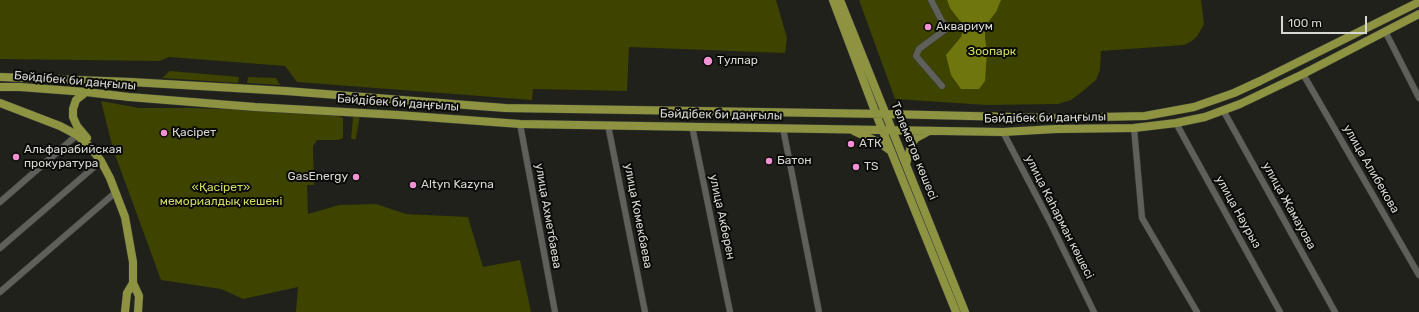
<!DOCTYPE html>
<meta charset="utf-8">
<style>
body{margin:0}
#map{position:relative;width:1419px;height:312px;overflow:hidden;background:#20211a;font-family:Rubik,sans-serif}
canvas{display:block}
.scale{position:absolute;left:1281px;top:16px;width:86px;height:18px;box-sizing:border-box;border:2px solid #d7d8d4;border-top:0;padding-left:5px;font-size:12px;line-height:14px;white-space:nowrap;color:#d7d8d4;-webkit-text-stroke:3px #0a0a07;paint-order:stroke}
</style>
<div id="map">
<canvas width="1419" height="312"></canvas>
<div class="scale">100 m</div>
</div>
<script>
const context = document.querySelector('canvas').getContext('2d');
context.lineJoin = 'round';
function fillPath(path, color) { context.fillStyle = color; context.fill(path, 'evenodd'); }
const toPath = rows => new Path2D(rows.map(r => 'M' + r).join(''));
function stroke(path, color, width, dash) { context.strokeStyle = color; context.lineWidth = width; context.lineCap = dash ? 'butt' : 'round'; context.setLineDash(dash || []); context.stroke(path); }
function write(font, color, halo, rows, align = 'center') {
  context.font = font + ' Rubik,sans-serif'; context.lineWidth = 4; context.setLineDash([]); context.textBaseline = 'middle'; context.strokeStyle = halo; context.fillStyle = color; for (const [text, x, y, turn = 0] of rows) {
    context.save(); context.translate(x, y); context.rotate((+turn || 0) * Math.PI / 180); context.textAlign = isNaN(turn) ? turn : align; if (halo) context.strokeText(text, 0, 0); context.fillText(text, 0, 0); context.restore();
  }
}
fillPath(toPath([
 [0,0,776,0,787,38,785,53,629,47,627,91,533,89,532,100,297,82,285,66,169,57,160,61,0,59],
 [859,0,1201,0,1204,24,1198,35,1192,41,1184,45,1101,51,1100,70,1096,80,1083,91,1071,100,1058,104,987,105,895,99],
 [170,71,239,77,238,83,162,78],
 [248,77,276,78,280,85,247,83],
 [101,101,139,108,191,108,269,110,304,114,329,113,343,118,343,138,338,140,317,140,313,146,314,185,307,185,308,214,339,205,376,204,406,214,468,217,483,267,520,260,531,312,296,312,298,287,243,299,221,289,161,280,113,149],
 [351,114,360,115,356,138,354,140,351,138,353,118]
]), '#3e4300');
fillPath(toPath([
 [947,0,1001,0,996,12,985,26,985,38,987,52,985,81,979,89,961,89,951,75,946,55,961,37,965,25,960,21,950,8]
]), '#6f760d');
const minor = toPath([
 [931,0,946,29,919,49,916,56,942,86],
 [1385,31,1419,98],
 [1303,74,1419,275],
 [1223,110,1335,312],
 [1176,123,1280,312],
 [520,124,555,312],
 [608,125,645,312],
 [692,126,730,312],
 [783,128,819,312],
 [1134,128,1142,218,1197,312],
 [1003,132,1049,220,1094,312],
 [0,202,77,135],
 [0,248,101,161],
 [0,292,116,192]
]);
const major = toPath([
 [833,0,876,114,956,312],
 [840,0,965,312],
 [0,77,131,82,286,91,505,108,886,114,1055,118,1145,116,1194,107,1234,93,1260,81,1419,2],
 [0,87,20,87,86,92,129,97,255,107,398,115,520,124,1003,132,1056,129,1134,128,1176,123,1205,117,1240,104,1303,74,1419,14],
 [86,92,76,100,73,109,73,117,77,126,87,138],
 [0,103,60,126,77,135,90,147,101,161,110,178,125,217,133,262,133,283,139,296,138,312],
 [854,131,880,143,891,151],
 [906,164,912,143,916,138,929,131],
 [125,312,127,293,133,283]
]);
stroke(minor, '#3a3b37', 7);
stroke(major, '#3a3b37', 9);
stroke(minor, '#5f6059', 6);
stroke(major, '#8d9340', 8);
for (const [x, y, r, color] of [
 [928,27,4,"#f391d5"],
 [708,61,5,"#f391d5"],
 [164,133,4,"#f391d5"],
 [851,144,4,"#f391d5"],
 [16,157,4,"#f391d5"],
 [769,161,4,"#f391d5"],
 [856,167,4,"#f391d5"],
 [356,177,4,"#f391d5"],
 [413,185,4,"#f391d5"]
]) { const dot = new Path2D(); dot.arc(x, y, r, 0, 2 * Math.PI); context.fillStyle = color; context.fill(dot); stroke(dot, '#0a0a07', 1.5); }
write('12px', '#d7d8d4', '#0a0a07', [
 ["Аквариум",936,27],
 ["Тулпар",717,61],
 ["Қасірет",172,133],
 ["АТК",859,144],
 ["Альфарабийская",24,150],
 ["прокуратура",24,164],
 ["Батон",777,161],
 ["TS",864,167],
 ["GasEnergy",348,177,"right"],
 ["Altyn Kazyna",421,185]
], 'left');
write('12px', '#d1dc61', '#0a0a07', [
 ["Зоопарк",992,52],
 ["«Қасірет»",221,188],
 ["мемориалдық кешені",221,202]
]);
write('12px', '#d7d8d4', '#0a0a07', [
 ["Бәйдібек би даңғылы",75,81,5],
 ["Бәйдібек би даңғылы",398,103,4],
 ["Бәйдібек би даңғылы",721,115,1],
 ["Бәйдібек би даңғылы",1045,118,-1],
 ["Төлеметов көшесі",914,151,68],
 ["улица Алибекова",1371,169,60],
 ["улица Жамауова",1289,206,61],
 ["улица Наурыз",1238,212,61],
 ["улица Ахметбаева",548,216,80],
 ["улица Комекбаева",638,216,79],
 ["улица Акберен",722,217,78],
 ["улица Каһарман көшесі",1059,217,63]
]);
</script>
